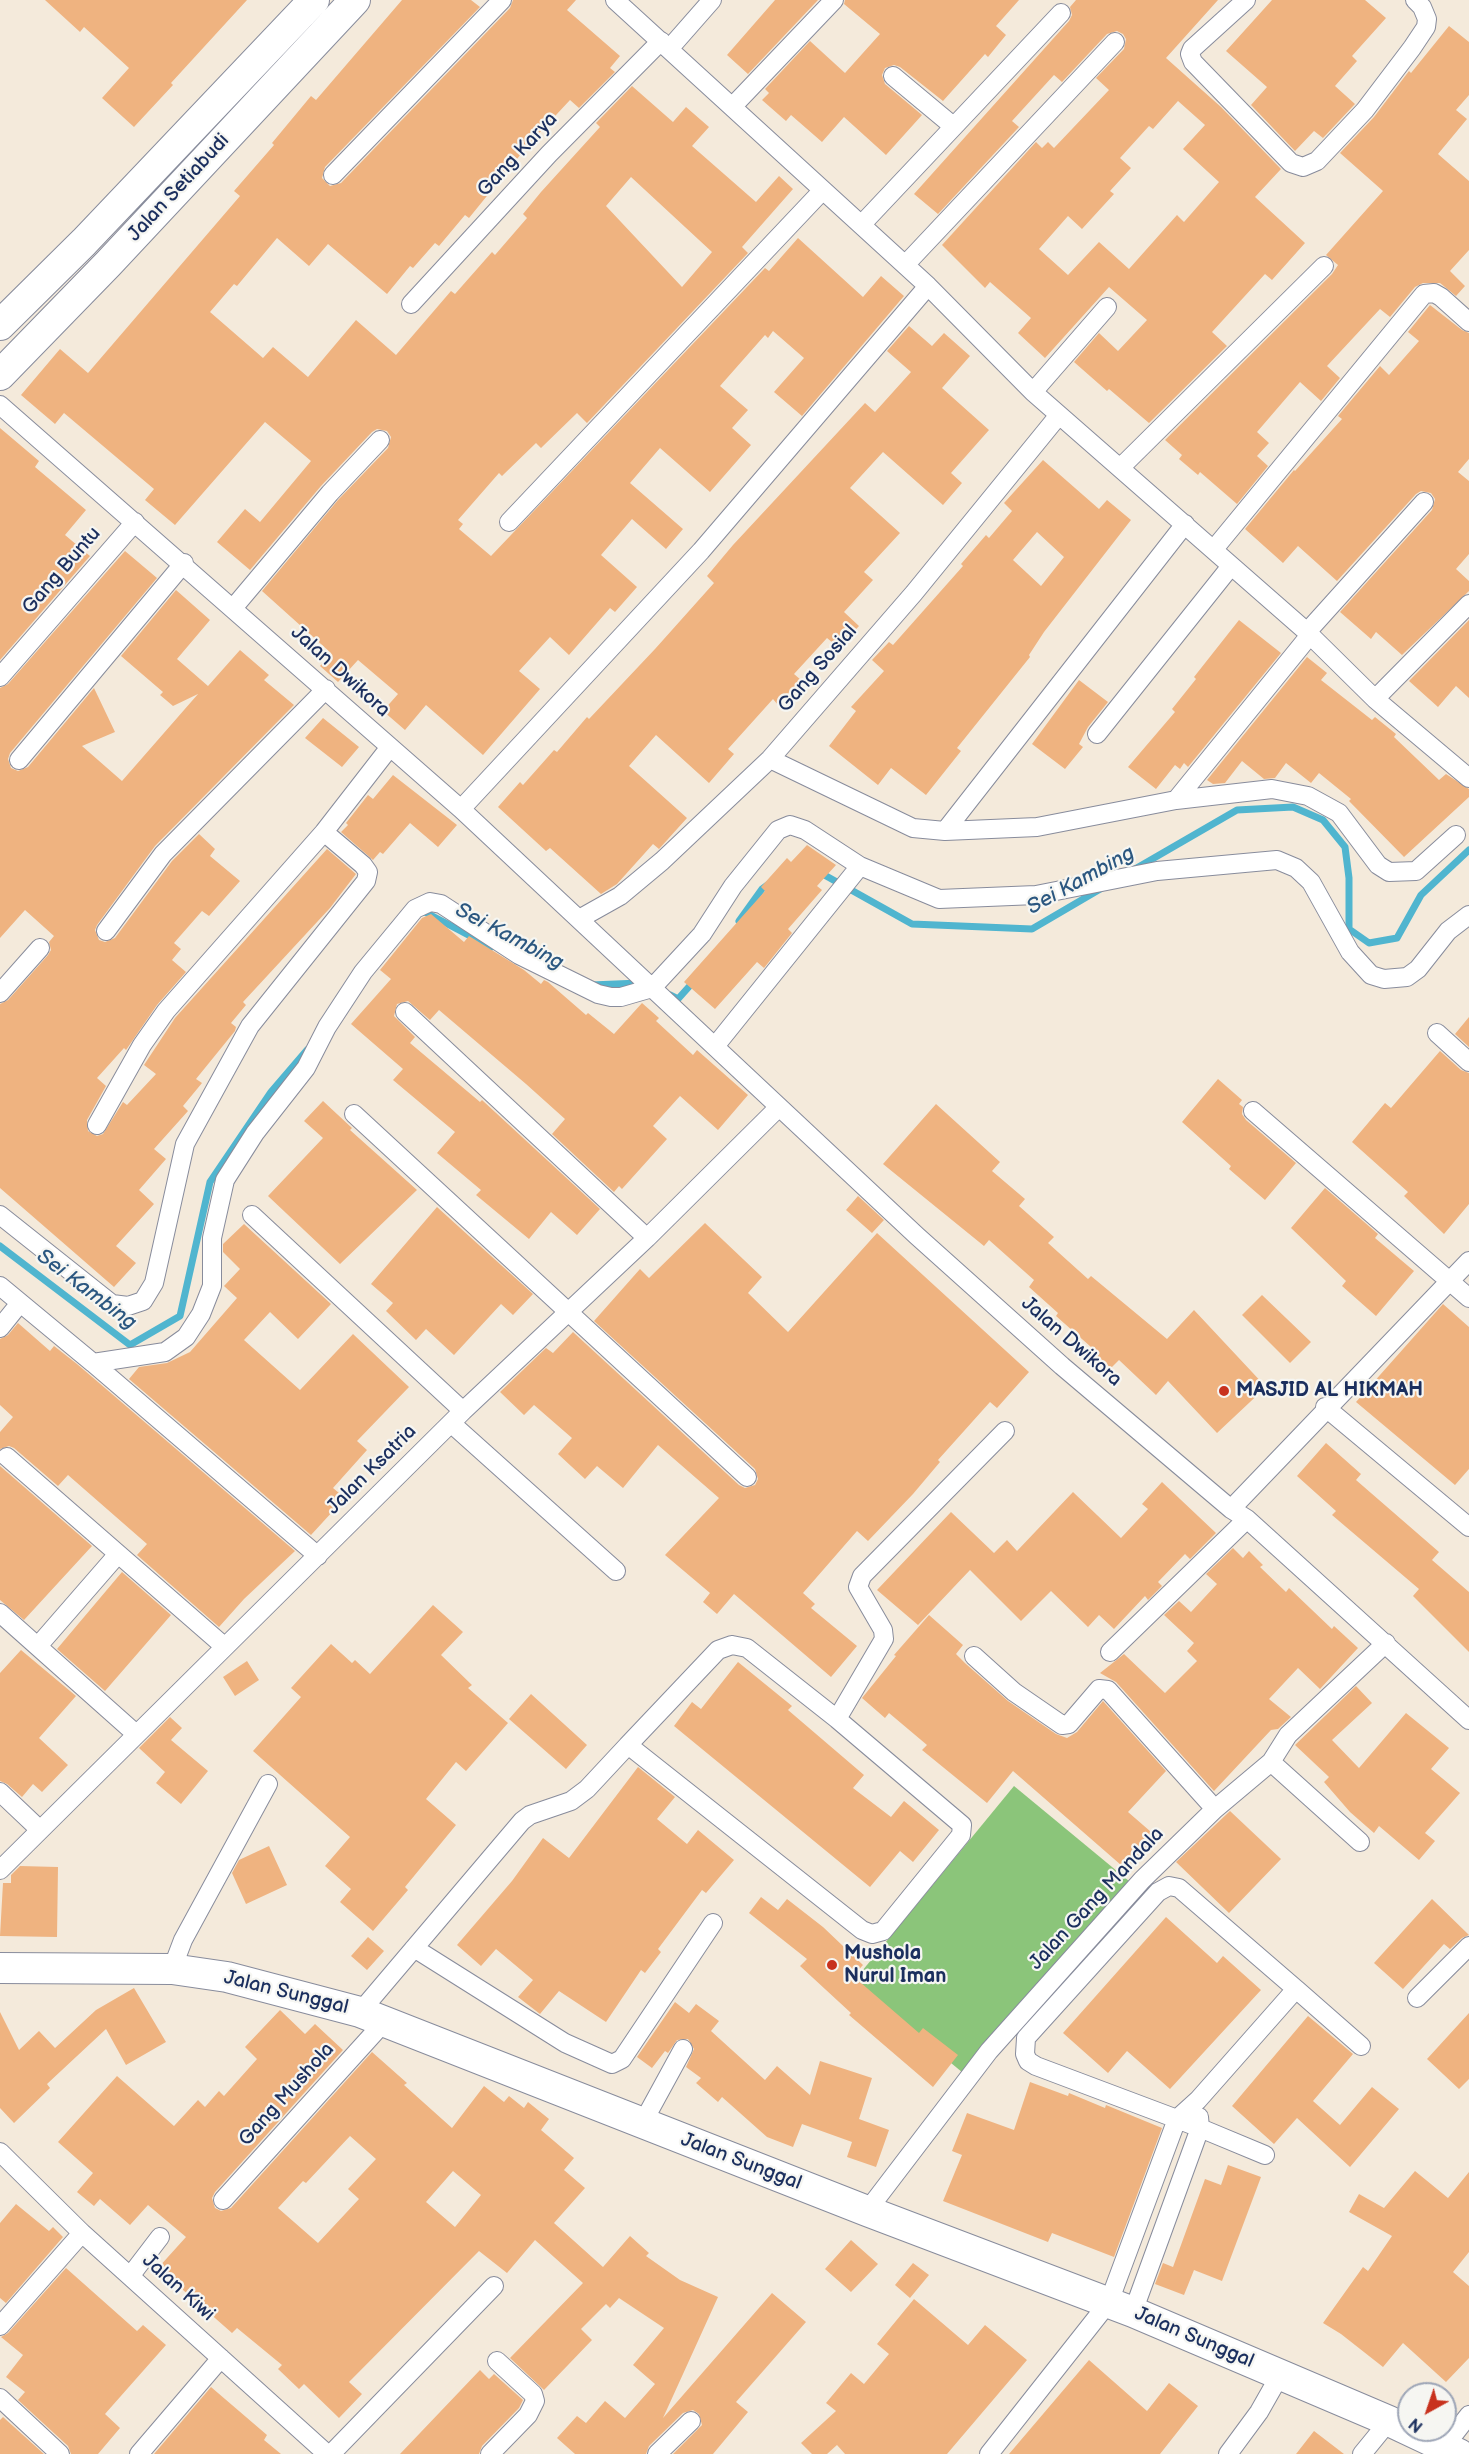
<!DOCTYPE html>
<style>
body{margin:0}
#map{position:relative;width:1469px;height:2454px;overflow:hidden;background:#f4eadb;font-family:"Balsamiq Sans",sans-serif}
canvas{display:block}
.north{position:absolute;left:1397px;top:2382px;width:60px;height:60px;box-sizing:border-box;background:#f6f6f2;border:2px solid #9ea6b7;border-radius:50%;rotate:220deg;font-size:16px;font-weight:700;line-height:24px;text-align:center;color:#1b2f5e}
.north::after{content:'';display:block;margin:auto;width:21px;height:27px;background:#c8321e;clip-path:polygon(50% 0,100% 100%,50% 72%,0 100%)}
</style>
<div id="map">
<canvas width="1469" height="2454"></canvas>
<div class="north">N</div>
</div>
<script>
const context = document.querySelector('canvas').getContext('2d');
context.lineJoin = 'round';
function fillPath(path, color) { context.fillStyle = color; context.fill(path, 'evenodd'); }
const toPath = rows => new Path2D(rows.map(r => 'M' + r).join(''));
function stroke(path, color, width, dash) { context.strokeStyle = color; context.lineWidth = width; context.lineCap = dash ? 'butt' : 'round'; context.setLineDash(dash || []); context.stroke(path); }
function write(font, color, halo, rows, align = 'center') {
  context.font = font + ' "Balsamiq Sans",sans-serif'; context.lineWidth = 4.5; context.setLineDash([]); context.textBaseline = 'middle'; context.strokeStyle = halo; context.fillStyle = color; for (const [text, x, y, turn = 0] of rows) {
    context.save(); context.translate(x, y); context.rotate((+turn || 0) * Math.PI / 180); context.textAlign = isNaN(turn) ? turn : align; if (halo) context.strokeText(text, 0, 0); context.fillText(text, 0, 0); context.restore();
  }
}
fillPath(toPath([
 [1014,1786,1135,1886,974,2082,853,1982]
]), '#8bc57a');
stroke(toPath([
 [1135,869,1237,810,1293,807,1323,820,1345,847,1349,878,1349,929,1369,943,1397,938,1421,895,1469,850],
 [819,872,912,924,1032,929,1102,888],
 [421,910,491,947],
 [739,921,762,889,770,883],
 [591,985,640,983],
 [670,995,678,999,695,980],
 [0,1246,130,1345,180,1316,210,1182,271,1092,307,1050]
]), '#50b5cf', 7);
fillPath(toPath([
 [45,0,247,0,171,83,173,85,134,127,102,98,129,68,84,27,80,32],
 [402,0,471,0,480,7,325,167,322,178,330,186,341,183,510,8,513,0,576,0,567,10,620,56,610,68,615,72,579,108,570,100,530,143,469,218,465,215,439,246,435,243,413,268,410,266,387,294,328,244,309,266,277,238,237,286,234,284,210,312,263,358,273,347,308,377,356,320,396,355,451,291,455,294,492,252,495,255,527,218,523,214,541,192,600,127,596,123,632,86,673,122,686,107,709,127,692,146,756,202,779,176,793,189,742,247,748,253,587,423,577,413,541,448,536,443,502,476,499,473,458,520,463,524,459,529,491,556,765,268,769,271,798,238,863,297,881,276,904,296,802,416,774,392,804,358,773,331,768,338,765,335,720,386,748,410,732,428,751,445,710,492,660,448,630,483,683,529,666,549,632,519,601,555,637,587,615,612,610,608,569,655,550,637,519,671,540,689,483,755,426,705,405,730,383,711,398,694,358,660,338,682,320,666,331,653,262,591,338,500,388,448,391,437,387,431,377,429,372,432,321,486,250,570,217,542,245,509,260,522,311,461,265,422,175,525,145,500,154,489,64,413,55,424,21,395,60,349,88,373,240,196,234,191,274,145,272,143,311,96,316,100],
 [631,177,712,252,682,287,606,206],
 [775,0,818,0,748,74,727,55],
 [845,0,1019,0,996,26,1006,35,988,57,985,54,943,101,900,67,894,65,885,68,882,75,885,84,922,115,886,155,844,117,822,142,791,115,786,121,762,100,769,93,765,89,810,41,845,73,880,34,844,4],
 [1076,0,1218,0,1166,58,1221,107,1281,169,1255,197,1305,243,1272,280,1265,274,1212,332,1227,346,1149,423,1109,389,1107,391,1074,362,1099,333,1118,351,1147,320,1109,287,1045,358,1018,333,1031,318,990,282,985,288,942,245,1036,142,1042,148,1048,142,1054,148,1109,90,1096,78,1124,49,1126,39,1123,34,1117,31,1107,34,1062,82,1054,75,1012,121,1019,127,938,214,914,194,1069,21,1072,15,1070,7],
 [1178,101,1205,125,1183,149,1219,182,1184,222,1177,215,1129,269,1099,242,1068,275,1039,249,1068,216,1082,229,1114,194,1110,191,1131,168,1120,158,1149,126,1153,129],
 [1272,0,1365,0,1386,18,1352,56,1357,61,1335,86,1355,104,1323,138,1314,131,1295,151,1251,105,1267,87,1226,51],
 [1449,26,1469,42,1469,95,1456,110,1467,119,1438,154,1469,181,1469,250,1450,271,1465,286,1456,296,1440,283,1423,283,1415,287,1390,317,1380,309,1327,366,1340,378,1321,401,1300,382,1257,432,1269,443,1257,456,1268,466,1237,504,1200,472,1198,475,1179,459,1182,455,1165,440,1332,274,1338,265,1326,255,1383,191,1340,153,1374,117,1409,71,1411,73],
 [1430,305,1462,330,1469,333,1469,459,1458,472,1469,481,1469,554,1456,569,1469,581,1469,591,1402,655,1376,632,1371,639,1340,612,1432,510,1435,499,1431,493,1421,491,1416,494,1337,581,1298,546,1283,563,1245,529,1294,470,1295,471,1342,419,1338,416,1380,366,1389,375,1419,341,1408,332],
 [909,326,932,346,944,333,970,356,942,388,989,430,951,473,962,483,943,505,883,452,850,488,900,533,864,572,873,580,844,612,859,626,839,648,827,638,794,674,801,680,778,705,773,699,728,749,734,754,709,783,656,735,629,766,687,818,659,849,653,844,617,884,601,894,550,848,546,851,498,807,520,782,523,785,554,750,557,752,587,717,589,719,655,649,714,583,707,576,733,545,865,403,875,412,911,372,887,351],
 [0,428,39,461,35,467,86,510,65,535,90,556,0,660],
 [1043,460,1099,509,1107,500,1131,520,1044,632,1029,655,1030,657,957,748,961,751,926,795,891,768,878,785,829,746,856,711,851,707,884,671,872,660,889,642,893,645,963,566,961,564,986,535,989,538,1012,511,1004,503],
 [1037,532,1064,557,1041,586,1013,560],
 [125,551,157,578,10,753,8,759,11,768,18,771,28,767,94,688,115,732,82,746,122,781,198,694,173,706,160,695,163,692,121,656,176,590,210,620,177,659,208,686,240,650,269,675,264,680,294,705,155,846,97,925,95,930,99,940,105,942,115,938,172,861,199,834,215,849,210,856,240,881,209,916,202,911,174,943,181,949,172,960,186,972,157,1005,126,1050,124,1048,97,1078,106,1086,87,1120,88,1131,97,1136,103,1134,123,1102,127,1105,156,1074,144,1065,175,1018,327,849,356,874,330,908,243,1002,246,1005,231,1023,236,1027,235,1031,196,1079,202,1083,183,1106,188,1111,154,1149,166,1159,139,1190,154,1204,116,1246,136,1263,114,1287,0,1188,0,1004,8,1000,48,955,51,950,49,942,54,936,25,910,0,938,0,688,8,684],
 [1239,620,1281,653,1188,767,1184,763,1180,769,1175,765,1156,789,1128,767,1175,712,1172,709,1196,679,1194,677],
 [1469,620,1469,698,1456,686,1438,707,1409,681],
 [1307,657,1327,673,1321,680,1372,720,1375,717,1396,734,1394,737,1439,780,1446,774,1469,789,1469,797,1404,857,1349,801,1351,799,1319,773,1311,783,1286,763,1275,778,1264,779,1242,761,1225,783,1213,784,1207,780],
 [1079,680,1108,702,1088,727,1079,744,1083,747,1065,769,1032,744],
 [323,718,359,747,342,767,305,738],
 [393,775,457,825,438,847,410,823,383,854,380,852,373,860,341,832,348,825,346,823,368,795,373,799],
 [807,845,836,865,817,886,822,890,788,929,792,933,764,968,757,962,715,1009,684,982,765,891,761,887,787,858,791,862],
 [431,914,464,942,469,936,524,970,541,984,544,980,548,982,586,1015,588,1013,614,1034,642,1003,659,1018,656,1021,693,1055,697,1050,748,1095,718,1130,680,1096,653,1126,667,1139,622,1189,619,1186,614,1192,552,1134,565,1119,526,1084,439,1010,430,1020,408,1001,397,1004,394,1016,415,1037,410,1043,480,1102,482,1100,600,1209,577,1235,551,1212,529,1239,476,1195,481,1190,437,1153,455,1132,393,1080,403,1069,351,1024,391,979,380,970,422,918],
 [1469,1017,1469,1047,1455,1034],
 [1440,1051,1461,1070,1469,1073,1469,1204,1444,1234,1404,1196,1408,1192,1352,1142,1385,1103,1391,1108],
 [1218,1079,1242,1100,1239,1104,1243,1107,1242,1114,1246,1120,1296,1163,1265,1200,1229,1169,1231,1166,1182,1122],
 [323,1101,352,1128,350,1130,417,1190,340,1264,268,1196,323,1138,304,1121],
 [936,1104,1000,1162,992,1171,1025,1199,1019,1206,1054,1237,1048,1243,1088,1279,1091,1276,1167,1339,1194,1310,1266,1387,1217,1433,1168,1381,1156,1395,1119,1360,1111,1368,1089,1349,1091,1347,1056,1316,1058,1313,1029,1287,1034,1280,989,1240,984,1246,883,1164],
 [1325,1188,1378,1234,1375,1238,1414,1271,1376,1316,1342,1286,1346,1281,1291,1228],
 [858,1196,884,1220,872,1233,846,1210],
 [437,1207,533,1294,513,1315,501,1304,454,1355,426,1329,416,1340,386,1311,393,1303,371,1284],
 [705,1223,762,1277,748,1293,788,1332,877,1233,1029,1372,997,1408,990,1402,938,1460,940,1462,913,1494,868,1541,857,1531,803,1593,815,1604,811,1608,857,1646,831,1677,734,1594,717,1614,703,1602,710,1593,665,1555,719,1498,658,1445,623,1488,597,1466,585,1479,558,1454,572,1438,534,1405,524,1415,500,1392,546,1348,553,1353,573,1332,739,1485,745,1488,755,1485,758,1479,755,1469,594,1321,640,1269,649,1278],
 [244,1224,331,1304,298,1339,270,1312,244,1340,300,1390,353,1334,409,1387,357,1441,367,1450,333,1488,345,1498,311,1535,129,1379,139,1367,167,1363,190,1352,237,1298,224,1286,240,1269,223,1252,223,1244],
 [1262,1295,1311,1342,1290,1363,1242,1315],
 [1443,1304,1469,1327,1469,1469,1455,1485,1356,1402],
 [18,1323,50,1351,54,1346,77,1364,295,1551,244,1599,219,1627,137,1555,147,1544,68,1475,58,1486,14,1448,9,1446,0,1449,0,1432,13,1417,0,1405,0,1339,8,1335],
 [1326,1443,1361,1474,1356,1480,1439,1552,1432,1560,1469,1592,1469,1652,1413,1596,1419,1589,1332,1515,1336,1511,1297,1476],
 [0,1466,92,1546,24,1620,0,1600],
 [1162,1482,1216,1533,1190,1559,1185,1554,1158,1582,1162,1586,1148,1600,1145,1596,1114,1629,1099,1615,1088,1627,1051,1591,1021,1621,970,1570,918,1625,877,1590,951,1512,994,1553,1007,1540,1017,1551,1073,1492,1121,1538,1148,1509,1142,1504],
 [1233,1548,1243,1558,1249,1551,1263,1565,1260,1567,1286,1592,1289,1588,1332,1629,1334,1626,1358,1648,1320,1689,1298,1668,1269,1699,1291,1717,1278,1729,1271,1730,1214,1791,1116,1682,1100,1673,1124,1654,1165,1693,1197,1661,1187,1651,1194,1643,1164,1615,1179,1601,1191,1612,1217,1584,1206,1574],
 [122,1572,171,1615,105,1691,57,1649],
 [433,1605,463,1632,441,1655,472,1685,468,1688,508,1723,466,1771,456,1762,426,1799,456,1825,405,1887,408,1890,373,1931,340,1902,351,1889,325,1866,350,1837,253,1751,301,1697,291,1688,331,1644,352,1663,355,1660,370,1674],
 [929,1615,963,1645,956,1654,966,1664,1008,1701,1056,1734,1067,1738,1077,1732,1103,1701,1166,1771,1128,1812,1158,1838,1129,1872,1013,1771,987,1803,922,1750,927,1745,889,1713,885,1718,862,1698,896,1656,894,1655],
 [21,1650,76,1696,39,1738,68,1765,42,1792,33,1784,22,1797,7,1784,0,1781,0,1673],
 [247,1661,259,1680,235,1696,223,1677],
 [738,1662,792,1706,788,1710,864,1775,853,1788,891,1817,904,1801,939,1830,913,1862,900,1851,870,1887,674,1726,692,1702,701,1709],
 [1356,1686,1372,1703,1332,1740,1359,1768,1406,1713,1449,1748,1431,1769,1460,1793,1425,1833,1435,1841,1419,1860,1379,1826,1374,1833,1350,1812,1324,1782,1329,1777,1295,1745],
 [531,1694,587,1745,566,1769,509,1719],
 [170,1717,182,1728,171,1740,208,1771,181,1804,156,1783,165,1772,139,1748],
 [638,1767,675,1797,657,1819,687,1844,698,1830,734,1860,706,1893,702,1890,658,1949,661,1952,645,1973,641,1970,606,2022,559,1991,540,2014,518,1997,533,1980,496,1949,481,1966,457,1945,512,1881,543,1838,569,1858],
 [1230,1811,1281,1859,1229,1913,1176,1862],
 [269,1846,287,1885,246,1904,232,1873,239,1860],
 [20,1866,58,1867,57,1937,0,1936,3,1883,11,1883,11,1875],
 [761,1897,778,1910,787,1899,823,1927,863,1965,853,1976,919,2033,923,2028,958,2055,933,2087,849,2015,851,2013,800,1966,807,1959,749,1913],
 [1432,1899,1469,1935,1462,1938,1450,1949,1444,1944,1403,1989,1374,1963],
 [1166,1917,1217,1963,1223,1956,1261,1990,1170,2089,1127,2051,1108,2073,1063,2033],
 [368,1937,384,1951,367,1970,351,1956],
 [134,1988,166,2042,126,2065,106,2029,47,2084,50,2088,14,2123,0,2108,0,2012,19,2050,39,2031,55,2048,96,2010],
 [675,2002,689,2013,696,2004,719,2021,711,2031,765,2080,777,2066,810,2095,820,2061,872,2078,859,2119,889,2130,876,2167,847,2157,852,2142,802,2124,793,2147,767,2137,722,2097,718,2102,696,2083,701,2078,686,2067,694,2049,688,2039,677,2040,668,2053,665,2051,652,2068,637,2057],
 [280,2010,305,2034,315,2024,343,2050,215,2192,212,2198,215,2208,221,2211,231,2208,372,2052,407,2083,404,2085,452,2128,484,2086,504,2102,509,2096,524,2108,528,2102,549,2119,541,2130,574,2158,564,2170,585,2188,554,2223,603,2267,630,2236,649,2253,646,2256,680,2280,718,2297,663,2418,772,2293,806,2322,736,2402,748,2412,713,2454,673,2454,702,2425,699,2414,693,2410,683,2413,649,2446,646,2454,575,2454,557,2438,577,2416,586,2423,605,2401,625,2418,655,2384,633,2365,664,2328,619,2298,610,2308,606,2304,581,2329,592,2340,544,2390,510,2358,583,2283,535,2240,507,2273,479,2251,349,2382,362,2394,339,2418,304,2384,299,2389,278,2369,282,2365,237,2328,232,2333,158,2268,186,2237,148,2205,130,2225,100,2199,94,2206,77,2192,93,2173,58,2142,117,2076,174,2126,198,2100,205,2107,219,2091,224,2096,257,2059,245,2047],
 [350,2136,376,2159,348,2189,359,2199,318,2243,278,2208,303,2181,306,2183],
 [453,2171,481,2195,455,2227,426,2202],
 [1469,2013,1469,2079,1459,2089,1427,2059],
 [1308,2016,1353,2054,1313,2101,1340,2125,1372,2087,1399,2109,1350,2167,1297,2118,1274,2144,1232,2106],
 [1030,2082,1068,2096,1069,2093,1105,2108,1106,2105,1162,2128,1114,2257,1052,2233,1048,2242,943,2201,962,2155,952,2151,967,2113,1014,2130],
 [1228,2165,1261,2177,1222,2281,1194,2270,1184,2295,1155,2284,1163,2263,1173,2267,1205,2179,1221,2185],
 [1415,2171,1448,2198,1469,2172,1469,2252,1453,2272,1469,2286,1469,2358,1446,2382,1403,2343,1383,2367,1341,2334,1323,2323,1363,2267,1368,2271,1392,2236,1349,2212,1359,2194,1384,2208],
 [16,2204,49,2231,53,2227,63,2237,6,2303,0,2298,0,2223],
 [851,2240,878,2264,851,2292,825,2269],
 [913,2263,929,2275,910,2298,895,2285],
 [66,2268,137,2331,143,2325,166,2345,105,2414,120,2428,98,2454,71,2454,68,2446,18,2400,25,2392,6,2377,23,2355,1,2337,8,2333],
 [914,2299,968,2345,985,2325,1027,2360,947,2454,845,2454,837,2445,827,2454,812,2454,801,2443,836,2411,826,2403,851,2373,864,2384,889,2354,877,2344],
 [1089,2360,1147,2411,1169,2383,1198,2406,1160,2454,1009,2454],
 [480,2370,489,2379,494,2374,523,2400,519,2408,482,2446,479,2454,400,2454],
 [211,2387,267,2435,264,2440,281,2454,154,2454],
 [3,2417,44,2454,0,2454,0,2420],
 [1314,2431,1344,2454,1296,2454]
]), '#efb380');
const street = toPath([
 [615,0,928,286,1033,392,1307,632,1375,699,1469,778],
 [1246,0,1192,49,1190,54,1193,62,1291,163,1303,167,1317,161,1365,110,1412,48,1426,27,1427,19,1422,7,1415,0],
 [669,49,712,0],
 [893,76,953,126],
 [732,107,834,0],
 [333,175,502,0],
 [862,224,1061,13],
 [905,265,1115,42],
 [411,304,549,154,661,41],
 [1033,392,1107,307],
 [0,405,461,809,917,1236,1062,1366,1231,1509,1247,1519,1469,1720],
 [1120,468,1324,266],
 [509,522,822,191],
 [1214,549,1424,294,1434,293,1441,297,1469,322],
 [234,607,330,493,380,440],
 [1307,632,1424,502],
 [0,677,135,522],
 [1375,699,1469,604],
 [1097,734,1231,566],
 [770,759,913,828,945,831,1037,827,1176,800,1272,789,1308,796,1339,813,1378,865,1389,872,1416,871,1456,835],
 [19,760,184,563],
 [1176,800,1310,635],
 [461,809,701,551,928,286],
 [945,831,1185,524],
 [579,919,620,896,662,861,770,759,914,593,1059,415],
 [106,931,163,854,326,689],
 [0,993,40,948],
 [405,1012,647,1238],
 [1437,1033,1469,1062],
 [716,1045,860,866],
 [1253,1111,1469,1298],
 [354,1114,747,1477],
 [97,1125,142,1045,166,1011,324,832,390,747],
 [0,1215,112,1304,128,1306,143,1301,154,1283,185,1144,250,1026,366,881,368,872,363,865,324,832],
 [252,1215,463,1411],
 [0,1286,93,1363,165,1352,186,1337,201,1314,212,1286,212,1238,225,1180,255,1133,306,1068,327,1027,363,972,415,909,430,902,441,904,519,955,598,994,611,997,621,997,652,988,702,934,733,886,778,830,790,825,805,830,860,866,939,899,1036,895,1157,871,1277,860,1296,868,1311,882,1350,952,1371,975,1384,979,1407,977,1418,969,1448,931,1469,915],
 [0,1328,20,1303],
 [93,1363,318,1556],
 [1325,1407,1469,1527],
 [452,1424,616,1571],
 [7,1457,225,1647],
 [1231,1509,1469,1261],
 [0,1613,136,1734],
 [732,1645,747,1648,837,1719,962,1825,961,1835,883,1931,872,1934,862,1930,628,1745,718,1650,732,1645],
 [38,1646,118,1554],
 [1110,1652,1247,1519],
 [974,1656,1014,1692,1062,1725,1069,1724,1099,1689,1108,1690,1215,1809],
 [837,1719,884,1639,883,1630,858,1587,862,1576,1005,1431],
 [1271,1762,1360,1842],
 [0,1792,39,1829],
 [0,1870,463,1411,647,1238,779,1107],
 [414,1948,565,2043,612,2064,622,2059,713,1923],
 [172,1969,183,1940,268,1784],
 [1296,1989,1361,2046],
 [1417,1998,1469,1946],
 [360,2012,522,1821,530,1815,571,1801,587,1789,628,1745],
 [642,2124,683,2049],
 [0,2152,82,2233,327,2454],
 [223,2200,385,2021],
 [867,2211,989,2051,1142,1880,1215,1809,1271,1762,1288,1735,1386,1643],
 [131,2275,160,2237],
 [1133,2312,1200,2128,1199,2117],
 [0,2326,82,2233],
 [0,2398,60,2454],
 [1444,2447,1469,2415],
 [139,2454,221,2358],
 [331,2454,494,2286],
 [490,2454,528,2415,535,2401,533,2394,497,2361],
 [657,2454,691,2421],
 [989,2454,1109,2302,1177,2119,1198,2100,1296,1989,1179,1888,1169,1886,1158,1892,1026,2038,1025,2054,1028,2061,1036,2066,1177,2119,1200,2128,1265,2155],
 [1228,2454,1259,2412,1280,2375],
 [1362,2454,1389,2421]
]);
const primary = toPath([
 [0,325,84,242,314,0],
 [0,375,108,264,355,0],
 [0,1968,172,1969,227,1977,360,2012,867,2211,1133,2312,1389,2421,1459,2454]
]);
stroke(street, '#888c9c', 20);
stroke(primary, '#888c9c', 32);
stroke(street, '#fff', 18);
stroke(primary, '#fff', 30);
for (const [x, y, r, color] of [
 [1224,1391,6,"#c8321e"],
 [832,1965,6,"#c8321e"]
]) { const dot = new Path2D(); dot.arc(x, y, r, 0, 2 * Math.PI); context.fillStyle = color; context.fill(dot); stroke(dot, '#f6f6f2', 2); }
write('20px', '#1b2f5e', '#f6f6f2', [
 ["Gang Karya",518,155,-47],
 ["Jalan Setiabudi",179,188,-47],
 ["Gang Buntu",62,571,-49],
 ["Gang Sosial",818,669,-49],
 ["Jalan Dwikora",340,672,42],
 ["Jalan Dwikora",1071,1342,41],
 ["Jalan Ksatria",372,1470,-45],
 ["Jalan Gang Mandala",1097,1899,-47],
 ["Jalan Sunggal",286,1993,14],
 ["Gang Mushola",287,2095,-48],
 ["Jalan Sunggal",741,2162,21],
 ["Jalan Kiwi",178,2288,42],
 ["Jalan Sunggal",1194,2338,23]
]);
write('bold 20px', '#1b2f5e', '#f6f6f2', [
 ["MASJID AL HIKMAH",1236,1391],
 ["Mushola",844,1954],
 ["Nurul Iman",844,1977]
], 'left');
write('italic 21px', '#2b5780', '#f6f6f2', [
 ["Sei Kambing",1081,881,-29],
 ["Sei Kambing",509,937,28],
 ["Sei Kambing",86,1290,37]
]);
</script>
